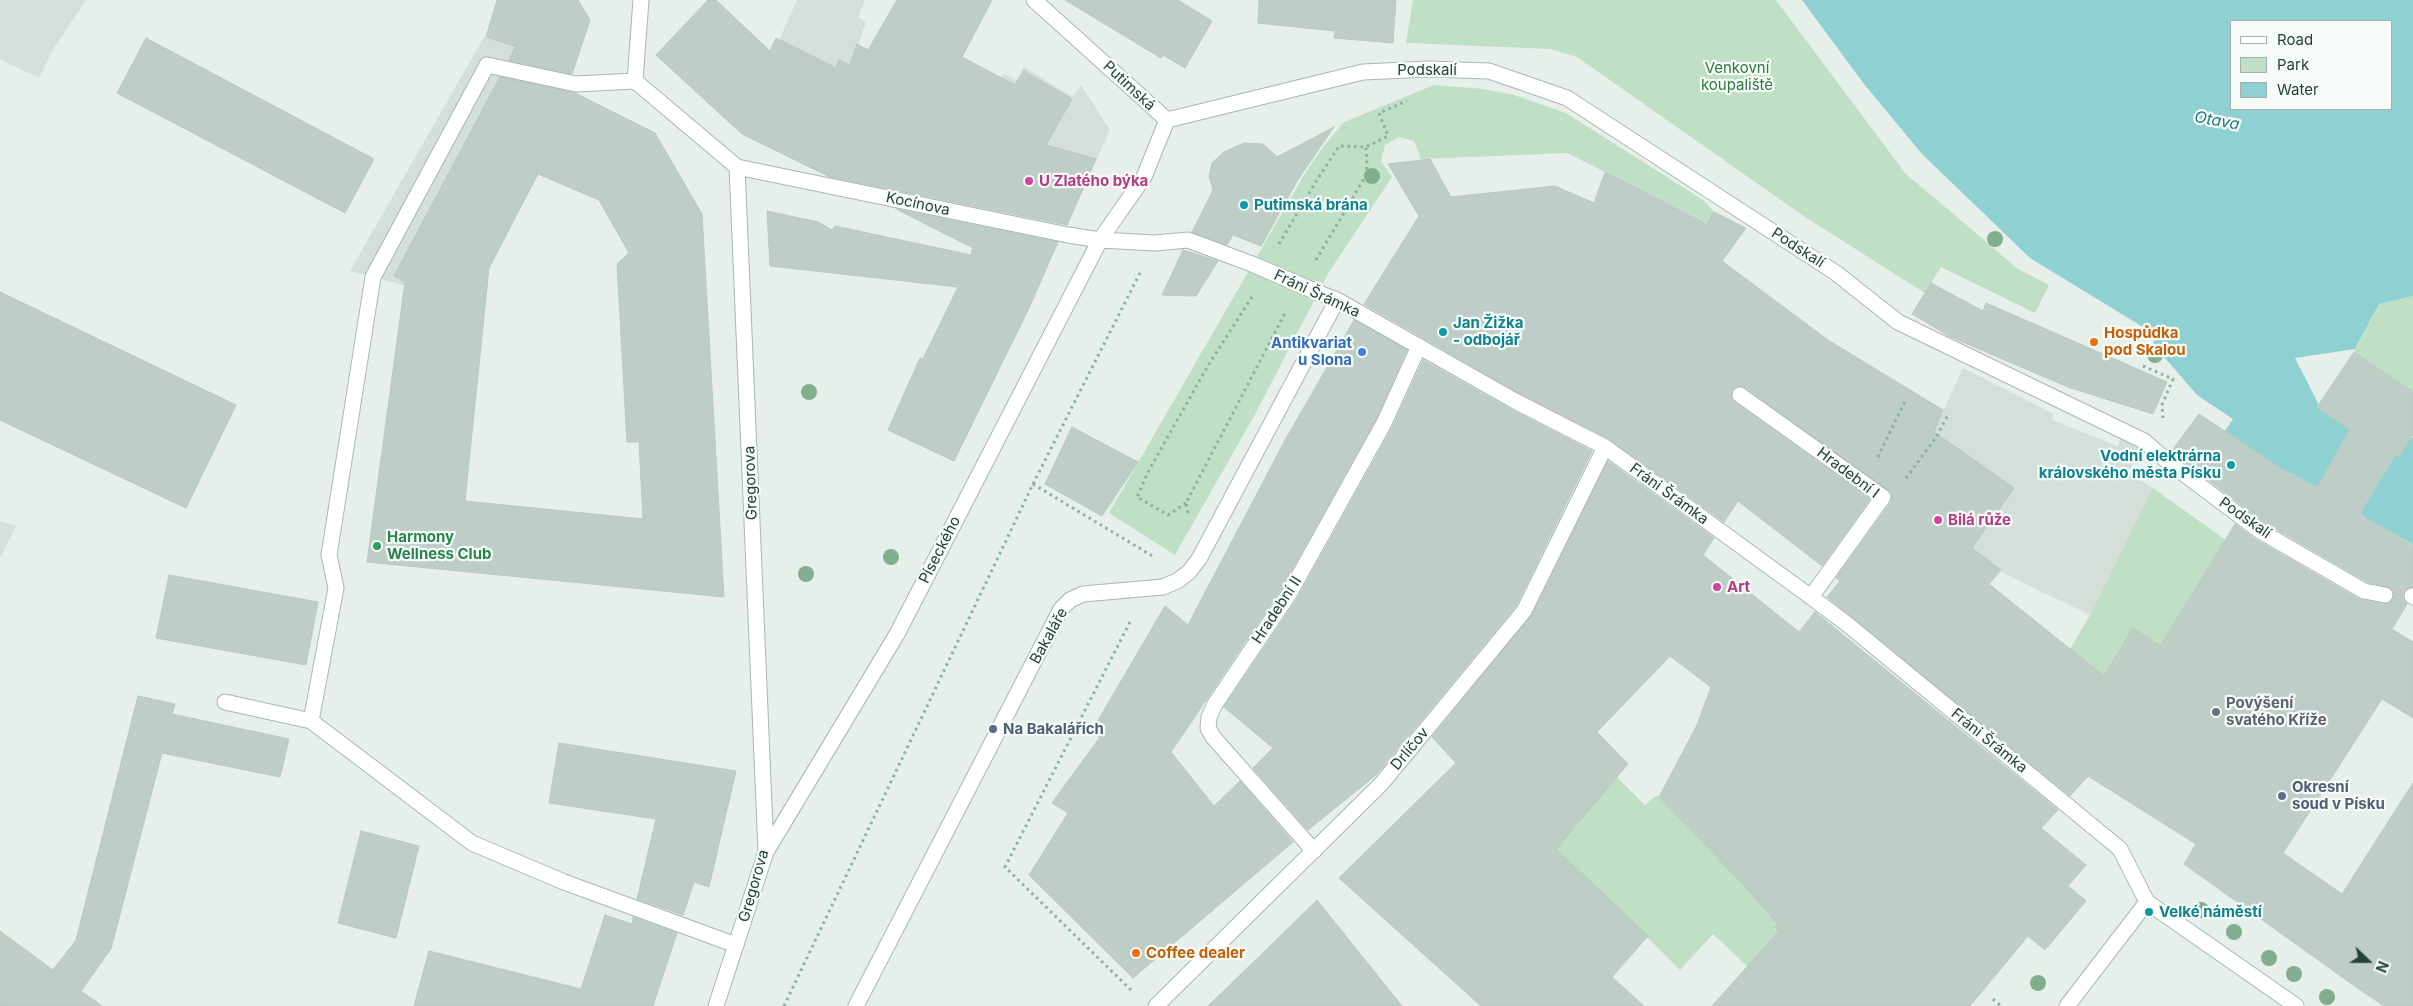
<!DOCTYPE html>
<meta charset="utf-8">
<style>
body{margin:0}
#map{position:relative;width:2413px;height:1006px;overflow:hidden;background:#e6efea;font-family:Inter,sans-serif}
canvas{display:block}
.legend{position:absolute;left:2230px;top:20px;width:162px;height:90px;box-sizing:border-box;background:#f7fbf8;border:1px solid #a3b1aa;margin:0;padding:6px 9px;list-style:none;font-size:15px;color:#244236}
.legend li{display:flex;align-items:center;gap:10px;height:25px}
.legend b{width:25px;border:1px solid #a3b1aa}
.north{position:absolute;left:2343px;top:936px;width:50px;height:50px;-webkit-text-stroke:4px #f7fbf8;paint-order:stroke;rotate:112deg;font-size:14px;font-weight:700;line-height:20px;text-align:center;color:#244236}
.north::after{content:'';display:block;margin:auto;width:18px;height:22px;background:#244236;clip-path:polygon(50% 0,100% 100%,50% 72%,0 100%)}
</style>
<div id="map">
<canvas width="2413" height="1006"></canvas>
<ul class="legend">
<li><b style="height:6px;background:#fff"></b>Road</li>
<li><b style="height:14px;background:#bfe0c4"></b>Park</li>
<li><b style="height:14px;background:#8fd1d3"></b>Water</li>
</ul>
<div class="north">N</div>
</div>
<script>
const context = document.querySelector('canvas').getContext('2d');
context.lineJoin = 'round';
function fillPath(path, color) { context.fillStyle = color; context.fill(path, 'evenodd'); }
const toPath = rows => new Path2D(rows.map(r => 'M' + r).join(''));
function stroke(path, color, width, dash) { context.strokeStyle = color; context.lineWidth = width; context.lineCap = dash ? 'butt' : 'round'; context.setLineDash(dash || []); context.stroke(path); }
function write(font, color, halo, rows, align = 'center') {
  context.font = font + ' Inter,sans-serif'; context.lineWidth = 4.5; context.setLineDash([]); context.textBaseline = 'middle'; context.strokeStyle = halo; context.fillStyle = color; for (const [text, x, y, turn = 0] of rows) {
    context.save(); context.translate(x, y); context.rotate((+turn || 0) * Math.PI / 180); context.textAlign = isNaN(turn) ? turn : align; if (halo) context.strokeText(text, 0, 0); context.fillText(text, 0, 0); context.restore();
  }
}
fillPath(toPath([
 [0,0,86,0,52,51,39,78,0,59],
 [797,0,865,0,858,17,866,22,816,170,739,130],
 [484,37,573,69,564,90,580,95,560,138,407,286,350,271],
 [1024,67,1073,97,1081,85,1110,130,1067,225,975,132,1003,74,1016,80],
 [1963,368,2054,414,2052,420,2118,446,2120,439,2137,445,2142,451,2128,472,2154,489,2090,615,1999,571,1892,492,1938,422],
 [0,521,16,526,0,558]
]), '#d4dfd9');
fillPath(toPath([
 [1413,0,1776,0,1905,173,2018,269,2049,285,2035,313,1941,267,1925,293,1805,217,1577,57,1551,49,1406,43],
 [1434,85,1484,89,1514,95,1566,113,1703,200,1714,212,1707,223,1567,153,1421,159,1414,141,1399,137,1385,145,1381,161,1392,177,1329,272,1253,418,1175,555,1109,513,1304,175,1323,147,1344,122],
 [2413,296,2413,392,2354,352,2379,304],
 [2153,488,2227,541,2213,559,2160,646,2133,629,2098,685,2065,658,2090,615],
 [1590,751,1645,805,1657,795,1758,901,1780,922,1775,928,1793,943,1761,979,1713,934,1680,970,1647,937,1570,885,1538,805,1570,832,1588,811]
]), '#bfe0c4');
fillPath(toPath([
 [1802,0,2413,0,2413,296,2379,304,2355,349,2295,358,2318,403,2317,407,2350,429,2317,488,2291,473,2290,475,2225,431,2233,419,2197,395,2153,344,2156,335,2030,258,1922,154,1864,84],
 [2232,21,2392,21,2392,109,2232,109],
 [2411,437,2413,438,2413,545,2360,514,2395,455,2398,456]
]), '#8fd1d3');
const building = toPath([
 [497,0,578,0,590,20,572,74,509,60,515,47,486,37,497,0],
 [708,0,716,0,770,51,776,38,836,68,839,60,850,65,857,44,868,50,897,0,992,0,962,57,1015,85,1024,71,1072,99,1046,145,1096,159,1067,225,830,177,742,134,656,55,708,0],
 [1065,0,1178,0,1212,21,1185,68,1163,55,1161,58,1065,0],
 [1259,0,1396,0,1393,43,1334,38,1335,31,1258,23,1259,0],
 [146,38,374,159,345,213,117,93,146,38],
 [500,77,575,93,655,133,702,214,724,597,367,562,405,282,394,276,500,77],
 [538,174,599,200,629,253,617,264,627,442,639,442,643,519,465,501,489,268,538,174],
 [1334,127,1297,181,1261,246,1233,235,1227,245,1192,232,1213,190,1209,176,1212,163,1224,152,1244,143,1263,144,1277,157,1334,127],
 [1430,159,1451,197,1555,186,1594,203,1605,172,1707,224,1714,212,1746,228,1722,261,1828,340,1943,410,1934,432,2014,488,1972,548,2001,570,1989,584,2104,676,2133,628,2160,646,2235,524,2255,539,2359,599,2383,604,2392,601,2394,592,2391,588,2367,582,2265,523,2171,452,2199,414,2282,469,2317,488,2350,430,2317,407,2354,352,2413,392,2413,435,2398,457,2394,455,2360,514,2413,546,2413,587,2406,589,2403,593,2403,599,2407,604,2392,629,2413,642,2413,718,2382,699,2283,853,2342,894,2413,783,2413,1006,2384,1006,2356,987,2184,864,2196,844,2088,776,2070,796,1827,597,1840,581,1836,578,1891,502,1892,494,1745,387,1737,386,1732,390,1731,398,1735,403,1870,499,1822,566,1738,501,1724,522,1609,439,1519,393,1364,304,1419,216,1388,164,1430,159],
 [896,209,1058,242,1029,308,954,461,888,430,920,358,923,359,958,287,770,266,767,211,818,222,832,230,835,226,971,255,973,248,896,209],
 [1183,250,1218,261,1196,296,1162,295,1183,250],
 [1931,283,1983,311,1986,303,2167,382,2153,414,2068,387,1951,337,1912,314,1931,283],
 [0,292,236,405,186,508,0,420,0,292],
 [1354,320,1407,350,1376,419,1281,589,1171,752,1214,806,1240,781,1293,842,1133,978,1029,875,1068,813,1052,803,1100,737,1092,733,1100,717,1165,606,1188,625,1284,442,1354,320],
 [1423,360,1510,409,1592,451,1516,606,1376,775,1308,830,1253,768,1273,748,1224,707,1297,599,1392,428,1423,360],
 [1072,427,1138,462,1102,516,1045,484,1072,427],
 [1608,461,1714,538,1703,555,1799,632,1815,612,2058,810,2041,828,2086,865,2068,886,2086,901,2045,950,2028,936,1970,1006,1712,1006,1779,931,1775,927,1778,925,1750,892,1659,797,1697,725,1711,687,1670,656,1597,732,1628,764,1556,849,1648,936,1612,977,1644,1006,1481,1006,1339,878,1456,763,1432,737,1532,615,1608,461],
 [169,575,318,602,306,665,156,638,169,575],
 [138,696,175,704,172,714,289,739,280,777,162,753,111,949,81,991,102,1006,0,1006,0,931,53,970,76,940,138,696],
 [559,743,736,771,709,887,694,882,683,915,637,899,656,819,549,803,559,743],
 [361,831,419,846,396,938,338,923,361,831],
 [1317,900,1402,1006,1208,1006,1265,951,1317,900],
 [605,915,632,924,633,917,677,933,653,1006,414,1006,429,951,581,989,605,915]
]);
fillPath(building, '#becdc5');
stroke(building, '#b8c9c0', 1);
stroke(toPath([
 [2385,595,2412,596]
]), '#bfccc6', 15, [15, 8]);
const lane = toPath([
 [225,702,311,721,472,843,564,882,736,945],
 [311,721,336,588,329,555,373,277,487,65,576,84,635,81]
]);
const street = toPath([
 [641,0,635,81,737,167,766,852,716,1006],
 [1034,0,1167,120],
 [1167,120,1363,72,1429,69,1489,71,1567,98,1836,273,1898,322,2144,441,2167,461,2260,531,2364,591,2385,595],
 [737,167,1068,235,1100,240,1155,243,1188,240,1252,264],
 [1319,293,1337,300,1515,401,1605,447,1811,597,1847,624,2120,849,2147,902,2296,1006],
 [1740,395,1883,497,1811,597],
 [2412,596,2413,597],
 [1314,851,1213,737,1208,728,1209,717,1215,704,1289,594,1384,423,1419,346],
 [766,852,897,634,1100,240,1144,177,1167,120],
 [856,1006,1061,609,1070,600,1083,594,1163,587,1177,581,1189,572,1199,559,1337,300],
 [1156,1006,1381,784,1524,611,1605,447],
 [2067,1006,2147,902]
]);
stroke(lane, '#a8b8b0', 17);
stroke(street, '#a8b8b0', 17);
stroke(toPath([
 [1279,244,1315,183,1339,146,1366,147,1388,136,1379,113,1407,101],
 [1316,260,1365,177,1367,165,1366,147],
 [2143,366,2173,379,2162,405,2163,418],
 [1878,457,1906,399],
 [1906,478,1937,436,1949,413],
 [1033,484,1154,557],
 [1186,503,1168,515,1137,497,1149,470,1209,364,1252,297],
 [1188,513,1186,503,1285,313,1283,312],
 [1131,990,1005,867,1131,620],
 [1993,999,2001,1006],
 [784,1006,1033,484,1141,271]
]), '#86b29f', 3, [2.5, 4]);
stroke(lane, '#fff', 15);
stroke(street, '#fff', 15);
const streetBridge = toPath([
 [1252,264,1319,293]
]);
stroke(streetBridge, '#a8b8b0', 17, []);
stroke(streetBridge, '#fff', 15);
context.fillStyle = '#81ae8d';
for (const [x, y] of [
 [1372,176],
 [1995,239],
 [2155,355],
 [809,392],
 [891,557],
 [806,574],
 [2201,910],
 [2234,932],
 [2269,958],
 [2294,974],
 [2038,983],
 [2327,997]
]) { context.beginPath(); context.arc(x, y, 8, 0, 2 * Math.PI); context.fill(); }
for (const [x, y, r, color] of [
 [1029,181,5,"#d1479c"],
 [1244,205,5,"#0f9aa8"],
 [1443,332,5,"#0f9aa8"],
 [2094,342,5,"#e8710a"],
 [1362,352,5,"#3f7fe0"],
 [2231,465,5,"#0f9aa8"],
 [1938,520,5,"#d1479c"],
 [377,546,5,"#2e9e5b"],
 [1717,587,5,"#d1479c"],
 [2216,712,5,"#6b7280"],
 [993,729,5,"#5c6f8a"],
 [2282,796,5,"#5c6f8a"],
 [2149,912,5,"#0f9aa8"],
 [1136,953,5,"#e8710a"]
]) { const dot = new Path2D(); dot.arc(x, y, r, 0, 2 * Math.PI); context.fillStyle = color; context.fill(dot); stroke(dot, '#f7fbf8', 2); }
write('15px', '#2e7941', '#f7fbf8', [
 ["Venkovní",1737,68],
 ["koupaliště",1737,85]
]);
write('15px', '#244236', '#f7fbf8', [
 ["Podskalí",1427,70],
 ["Putimská",1129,86,43],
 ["Kocínova",918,204,12],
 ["Podskalí",1798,248,33],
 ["Fráni Šrámka",1317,294,25],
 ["Hradební I",1848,473,37],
 ["Gregorova",751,483,-92],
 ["Fráni Šrámka",1669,494,36],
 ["Podskalí",2245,518,35],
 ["Píseckého",940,550,-63],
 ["Hradební Ⅱ",1277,610,-57],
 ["Bakaláře",1049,636,-61],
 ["Fráni Šrámka",1989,741,39],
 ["Drlíčov",1410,749,-50],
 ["Gregorova",754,886,-74]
]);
write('bold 15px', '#b23c85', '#f7fbf8', [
 ["U Zlatého býka",1039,181],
 ["Bilá růže",1948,520],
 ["Art",1727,587]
], 'left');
write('bold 15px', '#0d838f', '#f7fbf8', [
 ["Putimská brána",1254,205],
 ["Jan Žižka",1453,323],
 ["- odbojář",1453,340],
 ["Vodní elektrárna",2221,456,"right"],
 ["královského města Písku",2221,473,"right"],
 ["Velké náměstí",2159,912]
], 'left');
write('bold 15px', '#c56008', '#f7fbf8', [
 ["Hospůdka",2104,333],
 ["pod Skalou",2104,350],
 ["Coffee dealer",1146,953]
], 'left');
write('bold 15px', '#366cbe', '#f7fbf8', [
 ["Antikvariat",1352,343],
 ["u Slona",1352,360]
], 'right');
write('bold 15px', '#27864d', '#f7fbf8', [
 ["Harmony",387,537],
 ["Wellness Club",387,554]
], 'left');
write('bold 15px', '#5b616d', '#f7fbf8', [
 ["Povýšení",2226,703],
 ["svatého Kříže",2226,720]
], 'left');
write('bold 15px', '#4e5e75', '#f7fbf8', [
 ["Na Bakalářích",1003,729],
 ["Okresní",2292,787],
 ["soud v Písku",2292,804]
], 'left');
write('italic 16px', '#1d7b7f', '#f7fbf8', [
 ["Otava",2217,121,10]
]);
</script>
